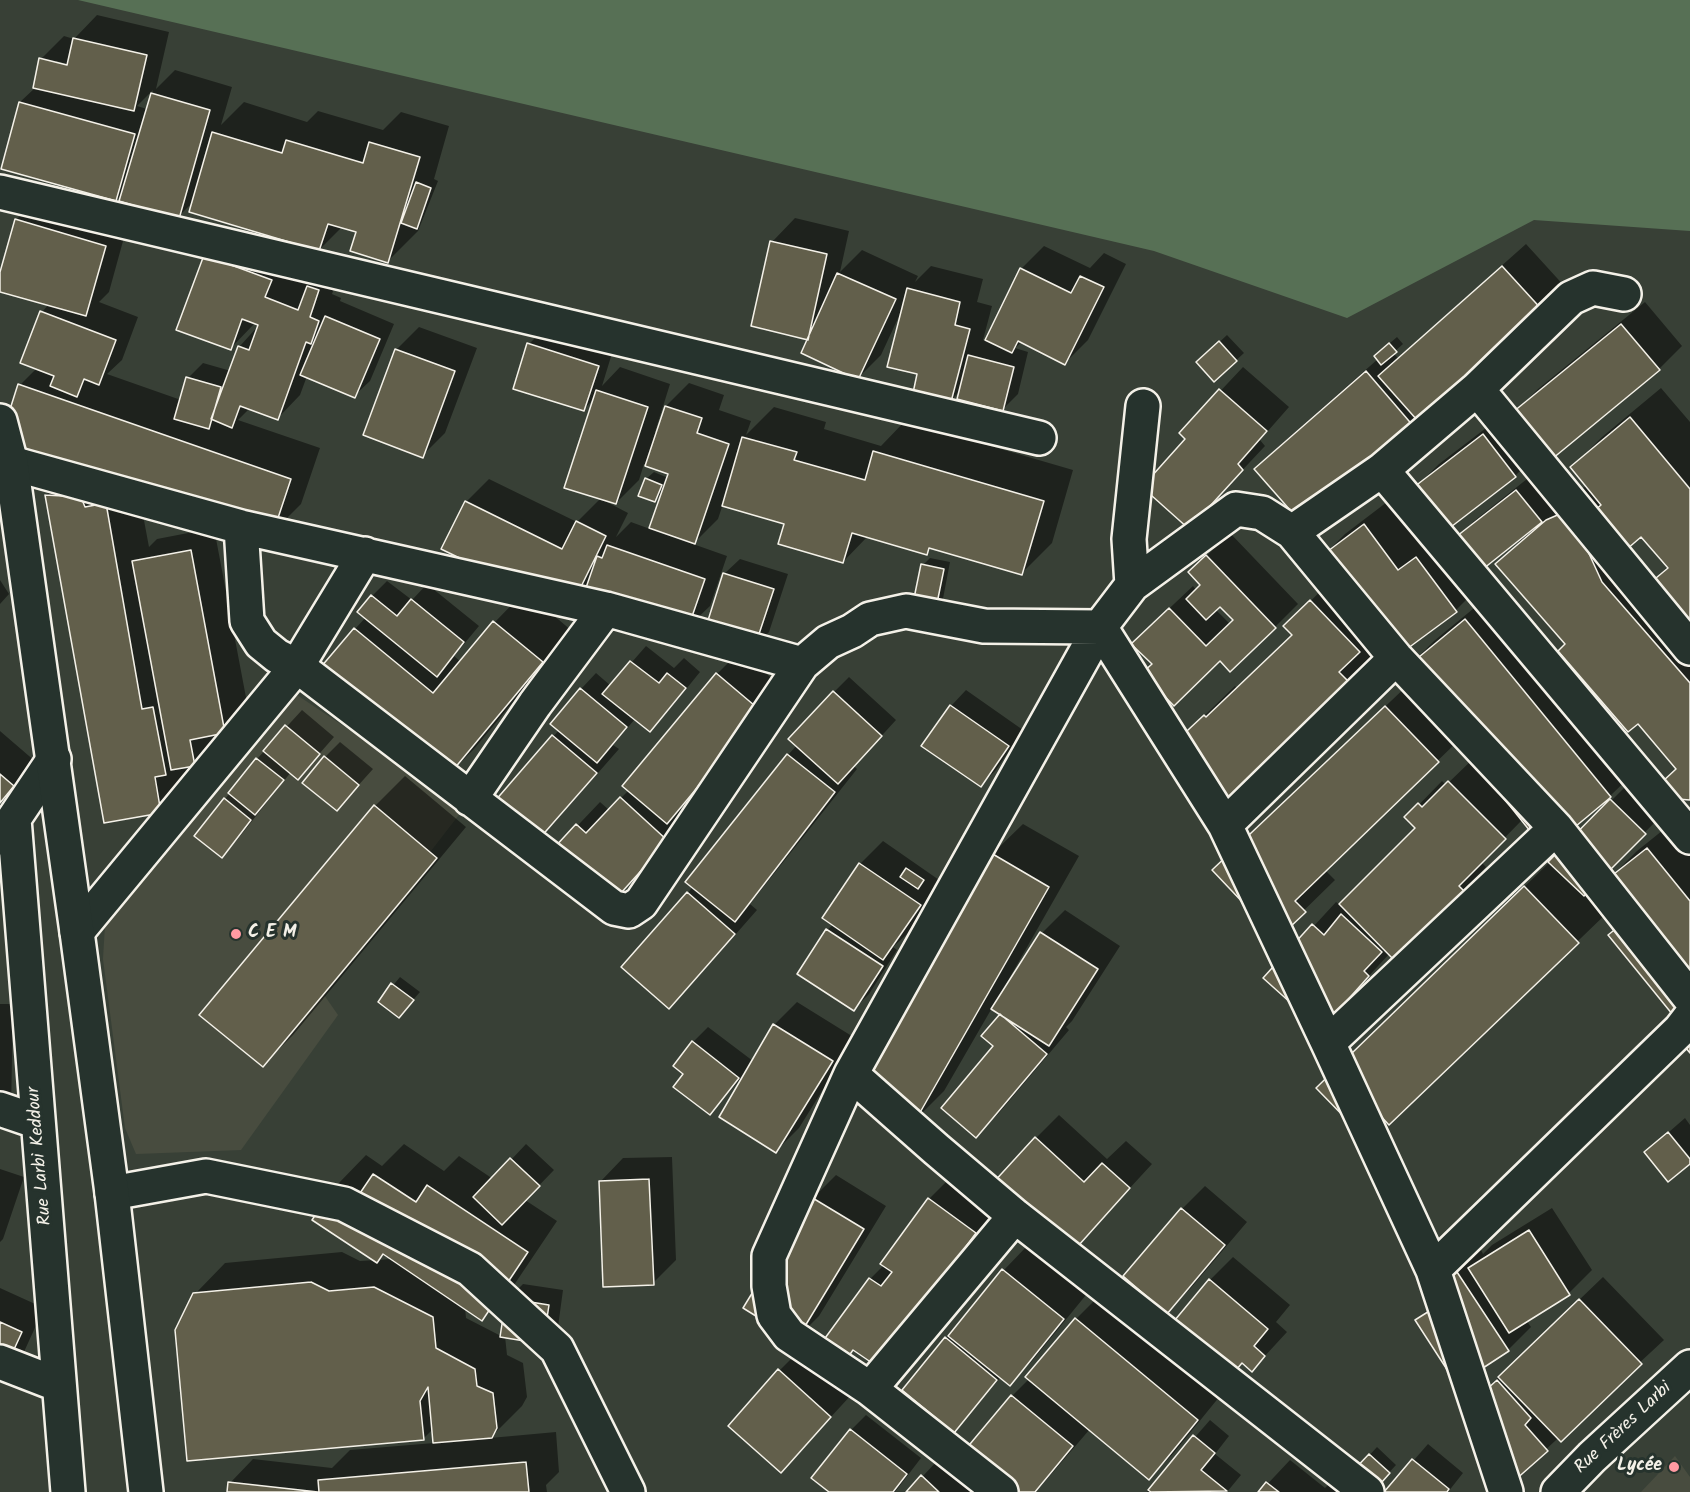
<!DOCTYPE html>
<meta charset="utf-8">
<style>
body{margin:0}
canvas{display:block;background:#384036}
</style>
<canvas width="1690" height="1492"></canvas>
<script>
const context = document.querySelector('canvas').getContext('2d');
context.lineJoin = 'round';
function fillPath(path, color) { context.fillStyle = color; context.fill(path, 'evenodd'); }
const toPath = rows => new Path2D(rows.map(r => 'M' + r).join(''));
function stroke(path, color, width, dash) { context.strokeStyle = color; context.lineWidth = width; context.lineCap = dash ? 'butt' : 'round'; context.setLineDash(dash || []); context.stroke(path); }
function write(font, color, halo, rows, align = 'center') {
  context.font = font + ' Kalam,sans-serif'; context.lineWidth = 6; context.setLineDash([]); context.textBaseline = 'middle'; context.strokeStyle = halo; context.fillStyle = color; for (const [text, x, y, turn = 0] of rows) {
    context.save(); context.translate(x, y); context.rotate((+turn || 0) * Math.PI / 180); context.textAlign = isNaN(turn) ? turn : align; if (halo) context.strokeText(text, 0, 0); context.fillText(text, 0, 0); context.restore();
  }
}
fillPath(toPath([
 [273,679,465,807,322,992,338,1015,241,1150,136,1154,125,1128,103,959,106,909],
 [1675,1456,1690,1477,1690,1492,1641,1492]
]), '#484c3f');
fillPath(toPath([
 [78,0,1690,0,1690,231,1534,220,1347,318,1154,251]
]), '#577055');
fillPath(toPath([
 [97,15,169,32,156,89,175,70,232,87,221,125,244,102,307,122,318,111,383,130,401,112,449,126,434,179,438,181,418,231,388,261,357,231,342,227,319,250,193,202,178,217,123,193,116,200,20,102,36,87,41,59,64,36,74,39],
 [56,61,74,66,74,68,56,64],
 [153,90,147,109,137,106],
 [39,197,128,223,109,292,99,302,138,317,122,360,107,374,181,400,188,378,203,363,231,371,240,346,259,325,255,323,230,349,205,256,287,274,312,284,332,264,342,267,332,294,341,298,340,301,394,324,370,381,354,396,307,376,300,395,277,419,250,408,238,420,320,448,301,504,271,534,138,488,149,547,157,539,214,528,248,708,225,732,216,733,217,741,194,764,188,765,191,781,160,811,46,495,75,467,20,385,37,368,22,362,42,312,49,304,0,290,0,278,16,220],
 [795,218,849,231,840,272,862,250,918,276,915,282,931,266,983,279,977,302,992,306,983,340,986,341,1021,269,1044,246,1090,268,1104,253,1126,264,1088,340,1065,363,1022,342,1015,348,1028,352,1018,394,1002,410,961,390,951,400,919,373,902,314,900,314,881,355,858,378,809,339,772,242],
 [1526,244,1567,289,1425,427,1256,469,1279,446,1378,359,1383,349,1397,337,1403,344,1393,353,1398,358],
 [1645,302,1682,346,1659,369,1515,412,1538,389],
 [419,327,477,348,445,433,422,456,396,350],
 [544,329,613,350,602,386,620,367,670,384,655,432,657,433,666,406,689,383,724,395,719,410,751,421,746,435,774,407,826,422,824,429,881,446,905,421,1073,470,1052,543,1022,573,932,547,926,553,868,536,843,562,786,523,723,504,718,519,693,544,727,556,710,606,686,629,571,605,466,502,489,479,577,522,601,498,595,398,584,409,529,344],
 [644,464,669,473,668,478,654,472,646,479,654,501,663,492,650,529,631,522,616,537,628,513,605,501,605,499,616,503,639,480],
 [1227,335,1244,353,1215,380,1198,362],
 [1243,367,1289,407,1260,440,1265,446,1189,527,1187,438,1181,433],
 [1661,388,1690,422,1690,799,1678,768,1497,564,1523,538,1522,536,1459,536,1474,521,1532,475,1578,490,1587,486,1572,467,1602,437],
 [1642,535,1668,566,1656,579,1632,551,1629,545],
 [1507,412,1538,453,1515,476,1416,487,1439,464],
 [1387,502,1422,548,1440,536,1479,587,1456,610,1396,655,1383,656,1353,686,1174,745,1235,686,1237,688,1294,634,1285,626,1336,576,1322,557,1345,534],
 [1230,533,1298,604,1275,627,1220,659,1154,664,1156,621,1193,586,1197,591,1202,585,1190,572],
 [1220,605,1234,619,1230,624,1215,609],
 [930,558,950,562,942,604,914,606,923,565],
 [740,559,788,574,769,632,754,648,724,574],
 [0,580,9,594,0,604],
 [387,581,412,600,427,584,479,626,454,656,461,662,495,622,525,591,572,631,474,749,444,779,355,629,366,617,372,596],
 [1496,590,1641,766,1610,796,1546,849,1523,819,1481,862,1486,867,1395,959,1390,953,1321,1028,1266,978,1336,902,1340,905,1418,828,1407,817,1442,781,1446,785,1474,758,1459,740,1325,870,1335,880,1289,925,1245,840,1412,681,1404,671,1434,641],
 [646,646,674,668,684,658,700,672,665,715,650,730,635,719,613,745,619,749,555,822,532,845,490,809,559,730,552,724,581,689,596,673,611,686],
 [740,651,783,688,680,808,690,817,623,890,544,861,600,802,609,810,629,790,717,674],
 [849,677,896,720,854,766,857,769,750,904,757,910,692,984,669,1007,688,893,788,755,797,745,834,692],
 [966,690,1023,730,996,770,981,785,951,706],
 [302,710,334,737,298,778,291,772,237,840,222,856,225,799,257,759],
 [0,731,36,762,0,804],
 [340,742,373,769,337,809,325,757],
 [405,776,466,827,293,1035,263,1065,375,806],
 [1627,785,1660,817,1588,890,1608,912,1389,1123,1376,1109,1348,1058,1555,857],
 [1678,818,1690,834,1690,1034,1632,912,1607,881,1637,851],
 [1023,824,1079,856,1006,984,1008,985,1042,933,1065,910,1120,946,1072,1021,1066,1027,1069,1030,999,1113,976,1136,1001,1014,992,1008,944,1091,914,1121,965,909,992,854],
 [883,841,942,882,906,935,893,947,897,950,869,994,854,1009,827,930,834,924,860,864],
 [400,977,420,992,399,1016,380,1001],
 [797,1002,855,1038,799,1128,776,1151,741,1081,740,1080,710,1113,685,1074,693,1042,708,1027,753,1061,774,1025],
 [0,1004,13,1004,11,1111,0,1123],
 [1059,1115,1107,1159,1126,1141,1152,1164,1070,1253,1036,1138],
 [1685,1118,1690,1125,1690,1162,1646,1152],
 [404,1144,444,1171,459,1156,493,1179,526,1144,554,1170,525,1200,557,1221,512,1288,482,1319,465,1307,466,1318,501,1336,508,1299,523,1284,563,1290,558,1327,542,1342,505,1336,507,1355,523,1363,527,1397,522,1406,490,1438,556,1432,559,1472,546,1485,547,1492,229,1492,230,1483,253,1459,332,1468,350,1450,434,1443,433,1429,423,1439,195,1294,225,1263,342,1252,360,1261,375,1260,336,1186,366,1155,382,1166],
 [384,1254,391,1259,378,1260],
 [672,1157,676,1260,653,1283,600,1182,623,1158],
 [0,1169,24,1177,3,1239,0,1242],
 [836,1175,886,1206,819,1316,796,1339,813,1198],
 [952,1176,998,1210,901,1342,855,1349,844,1361,822,1345,870,1279,884,1265,929,1199],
 [1205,1186,1247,1222,1190,1289,1167,1312,1125,1276,1182,1209],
 [1552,1208,1592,1270,1569,1293,1526,1320,1531,1327,1508,1350,1417,1320,1440,1297,1435,1288,1458,1265,1481,1250,1483,1254,1492,1245],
 [1027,1246,1086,1295,1032,1361,1009,1384,1001,1377,954,1431,946,1338,1004,1270],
 [1233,1257,1290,1305,1276,1322,1287,1332,1252,1370,1210,1280],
 [1603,1277,1664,1340,1514,1479,1481,1394],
 [0,1288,44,1308,18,1365,0,1383],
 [1099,1296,1220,1396,1172,1455,1149,1478,1090,1429,1036,1492,1009,1492,967,1450,1012,1396,1029,1379,1076,1319],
 [802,1348,853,1393,781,1471,779,1371],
 [866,1415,921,1458,895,1492,832,1492,851,1430],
 [1210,1420,1229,1436,1215,1454,1241,1475,1227,1492,1147,1492],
 [1428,1444,1463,1473,1448,1492,1386,1492],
 [1377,1447,1396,1465,1372,1491,1353,1473],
 [1290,1460,1325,1488,1333,1480,1347,1492,1260,1492],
 [937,1461,971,1492,908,1492]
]), '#0007');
const building = toPath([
 [73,38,147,55,134,111,33,88,39,58,67,65,73,38],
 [151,93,210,110,179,219,119,201,151,93],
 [19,102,135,134,116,201,1,169,19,102],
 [212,132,282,153,286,140,363,163,369,142,420,157,388,263,350,251,356,232,328,224,319,251,189,212,212,132],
 [416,182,431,188,417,229,401,223,416,182],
 [15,219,106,246,86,316,0,292,0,272,15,219],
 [770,241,827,254,808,340,751,326,770,241],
 [204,255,272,280,265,297,298,310,307,286,319,290,310,317,319,321,311,344,306,342,278,420,240,406,232,428,211,419,238,346,249,350,258,325,242,319,231,350,176,330,204,255],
 [1502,266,1545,313,1425,429,1378,376,1502,266],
 [1020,268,1071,293,1080,276,1104,287,1065,365,1018,341,1012,353,985,340,1020,268],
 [837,273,896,299,858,380,801,353,837,273],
 [907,288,960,302,955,325,970,329,951,402,913,393,917,374,887,367,907,288],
 [40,311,116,340,99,385,84,379,77,397,50,386,54,376,20,363,40,311],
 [325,316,380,339,355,398,300,375,325,316],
 [1621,324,1660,370,1552,459,1513,412,1621,324],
 [1219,341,1237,361,1214,382,1196,362,1219,341],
 [527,343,599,366,584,411,513,389,527,343],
 [1389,343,1397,352,1381,365,1374,356,1389,343],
 [395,349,455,371,423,458,363,435,395,349],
 [968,355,1014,367,1003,411,957,399,968,355],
 [1366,371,1415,428,1304,526,1254,469,1366,371],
 [186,377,221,387,209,429,174,419,186,377],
 [18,384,291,479,272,536,31,453,32,452,0,441,18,384],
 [1219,389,1267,431,1238,464,1243,470,1189,529,1142,487,1185,439,1179,433,1219,389],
 [596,390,648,407,616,504,564,488,596,390],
 [665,406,702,418,697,433,729,444,695,544,649,528,668,474,645,466,665,406],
 [1630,417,1690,489,1690,643,1644,588,1668,568,1641,537,1620,555,1588,516,1601,505,1570,467,1630,417],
 [1483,434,1516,477,1447,530,1414,487,1483,434],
 [742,437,797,452,794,460,865,480,873,451,1044,501,1022,575,929,548,927,555,852,533,843,563,778,544,784,524,722,506,742,437],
 [645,478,662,485,655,502,638,496,645,478],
 [1516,490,1542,522,1483,569,1457,536,1516,490],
 [45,495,81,497,85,507,106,503,142,709,153,707,166,775,155,777,161,813,104,823,45,495],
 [465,501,562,549,576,521,606,536,571,607,511,583,441,549,465,501],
 [1569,510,1602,582,1690,683,1690,800,1677,799,1662,782,1676,769,1638,724,1628,732,1558,651,1565,644,1495,564,1546,520,1569,510],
 [1364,524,1398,570,1416,557,1457,612,1396,657,1320,557,1364,524],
 [607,545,705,579,687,631,580,605,597,556,602,558,607,545],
 [191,550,225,733,190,740,195,766,171,770,132,561,191,550],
 [1206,555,1276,628,1230,672,1220,661,1174,706,1142,673,1152,664,1131,644,1169,608,1206,646,1233,620,1220,607,1206,620,1186,599,1200,585,1188,572,1206,555],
 [921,564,944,569,935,613,912,608,921,564],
 [723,573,774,589,754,649,704,633,723,573],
 [371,595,397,616,411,599,464,642,437,677,357,612,371,595],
 [1310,600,1360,652,1339,672,1354,687,1230,806,1172,745,1204,715,1206,717,1292,635,1283,626,1310,600],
 [1465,619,1611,797,1546,851,1402,671,1465,619],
 [493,621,543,662,444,781,315,674,354,628,433,693,493,621],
 [630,661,659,683,667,673,686,688,650,732,602,694,630,661],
 [716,673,761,711,667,824,622,786,716,673],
 [580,688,627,727,597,763,550,724,580,688],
 [833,691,882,736,838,784,788,739,833,691],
 [950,705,1009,746,981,787,921,746,950,705],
 [1385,706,1439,762,1295,901,1306,912,1289,928,1267,928,1212,870,1385,706],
 [285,725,320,754,298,780,263,751,285,725],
 [552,735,597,773,532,847,488,809,552,735],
 [787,754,835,792,735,922,685,882,787,754],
 [324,756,359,785,337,811,302,783,324,756],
 [256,758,284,780,255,815,228,793,256,758],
 [0,774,14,786,0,803,0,774],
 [1448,781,1506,839,1459,886,1464,891,1395,961,1339,904,1415,828,1404,817,1418,803,1422,807,1448,781],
 [620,797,668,841,601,915,542,861,576,824,586,833,620,797],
 [224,798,251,820,222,858,194,836,224,798],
 [1610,799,1646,834,1584,896,1548,862,1610,799],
 [374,805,437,858,263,1067,199,1015,374,805],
 [1647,848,1690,901,1690,1053,1681,1042,1690,1036,1608,935,1633,915,1605,881,1647,848],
 [991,853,1049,887,914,1123,857,1090,963,909,959,908,991,853],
 [859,863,921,905,883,960,822,918,859,863],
 [906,868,924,880,918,889,900,877,906,868],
 [1524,886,1579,943,1389,1125,1376,1111,1357,1130,1316,1088,1524,886],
 [687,892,735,934,669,1009,621,967,687,892],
 [1341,914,1382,952,1364,971,1369,976,1321,1030,1263,978,1312,924,1324,935,1341,914],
 [826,929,883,966,854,1011,797,974,826,929],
 [1040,932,1098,969,1049,1046,991,1009,1040,932],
 [391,983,414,1000,399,1018,378,1002,391,983],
 [1000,1014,1047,1054,976,1138,941,1108,993,1046,981,1036,1000,1014],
 [773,1024,833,1061,776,1153,719,1117,773,1024],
 [692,1041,739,1078,710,1115,673,1087,683,1074,673,1066,692,1041],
 [1668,1132,1690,1159,1690,1164,1668,1182,1644,1152,1668,1132],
 [1035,1137,1084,1182,1102,1163,1130,1188,1070,1255,992,1184,1035,1137],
 [510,1158,540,1186,502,1225,473,1197,510,1158],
 [373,1174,416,1202,427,1185,528,1252,482,1321,383,1254,377,1263,312,1220,335,1185,356,1199,373,1174],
 [649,1179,654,1285,603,1287,599,1181,649,1179],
 [811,1197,864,1229,796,1341,743,1308,811,1197],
 [928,1198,976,1233,878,1367,853,1350,844,1363,820,1345,869,1278,881,1286,892,1272,880,1264,928,1198],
 [1181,1208,1225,1245,1167,1314,1123,1276,1181,1208],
 [1529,1230,1570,1295,1509,1333,1468,1268,1529,1230],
 [1002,1269,1064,1319,1010,1386,948,1336,1002,1269],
 [1457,1272,1509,1351,1457,1385,1415,1320,1442,1303,1433,1288,1457,1272],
 [1209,1279,1268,1329,1254,1346,1265,1356,1252,1372,1242,1363,1231,1376,1165,1332,1209,1279],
 [311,1282,329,1291,374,1287,433,1317,436,1348,475,1369,477,1386,493,1393,497,1428,492,1438,433,1443,428,1387,420,1401,424,1440,187,1461,175,1330,193,1293,311,1282],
 [506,1298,549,1305,543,1344,500,1337,506,1298],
 [1579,1299,1642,1364,1561,1442,1498,1377,1579,1299],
 [1075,1318,1198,1420,1149,1480,1025,1377,1075,1318],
 [0,1322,22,1332,0,1380,0,1322],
 [945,1337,997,1380,954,1433,902,1390,945,1337],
 [778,1369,831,1417,781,1473,728,1426,778,1369],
 [1497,1380,1531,1418,1525,1425,1548,1451,1514,1481,1464,1410,1497,1380],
 [1011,1395,1073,1446,1035,1492,1007,1492,965,1450,1011,1395],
 [850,1429,907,1474,893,1492,829,1492,811,1478,850,1429],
 [1193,1435,1215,1453,1201,1470,1227,1491,1151,1492,1148,1490,1193,1435],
 [1369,1454,1390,1473,1373,1492,1351,1473,1369,1454],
 [1412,1459,1449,1489,1447,1492,1384,1492,1412,1459],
 [526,1462,529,1492,319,1492,318,1480,526,1462],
 [921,1475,939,1492,906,1492,921,1475],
 [228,1482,318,1492,227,1492,228,1482],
 [1266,1482,1279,1492,1258,1492,1266,1482]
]);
fillPath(building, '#625f4b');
stroke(building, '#f4f1e8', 1.5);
const minor = toPath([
 [0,192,1039,438],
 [1477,389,1690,648],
 [11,463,241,527,606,609,802,664,828,642,852,631,870,619,906,611,984,626,1100,627,851,1074,936,1149,1015,1216,1367,1492],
 [1382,470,1690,837],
 [241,527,247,621,261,643,277,656,297,666,614,908,629,911,641,903,802,664],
 [1292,532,1382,470,1477,389,1571,298,1593,288,1624,294],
 [1132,585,1129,539,1143,406],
 [470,799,535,704,606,609],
 [14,819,68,1492],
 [1225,825,1396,658],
 [1,838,54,759],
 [77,932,297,666,365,554],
 [1328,1043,1556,828],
 [851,1074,769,1256,769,1286,774,1315,789,1335,870,1389,1001,1492],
 [0,1109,38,1122],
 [112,1193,206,1176,344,1204,470,1269,557,1349,628,1492],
 [1433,1270,1680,1030,1690,1017],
 [0,1362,59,1385],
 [870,1389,1015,1216],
 [1506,1492,1433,1270,1328,1043,1225,825,1100,627,1132,585,1236,509,1262,513,1292,532,1396,658,1556,828,1690,998]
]);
const secondary = toPath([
 [0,421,11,463,77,932,112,1193,146,1492],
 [1558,1492,1592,1457,1690,1367]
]);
stroke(minor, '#f4f1e8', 38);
stroke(secondary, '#f4f1e8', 38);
stroke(minor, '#26332d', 33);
stroke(secondary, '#26332d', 33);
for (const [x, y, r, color] of [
 [236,934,6,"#ff9aa2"],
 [1674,1467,6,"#ff9aa2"]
]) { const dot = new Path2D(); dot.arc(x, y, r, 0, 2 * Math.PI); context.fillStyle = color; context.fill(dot); stroke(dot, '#26332d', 2); }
write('bold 18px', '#f4f1e8', '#26332d', [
 ["C E M",248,934],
 ["Lycée",1662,1467,"right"]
], 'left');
write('18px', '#f4f1e8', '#26332d', [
 ["Rue Larbi Keddour",41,1156,-95],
 ["Rue Frères Larbi",1624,1429,-43]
]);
</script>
